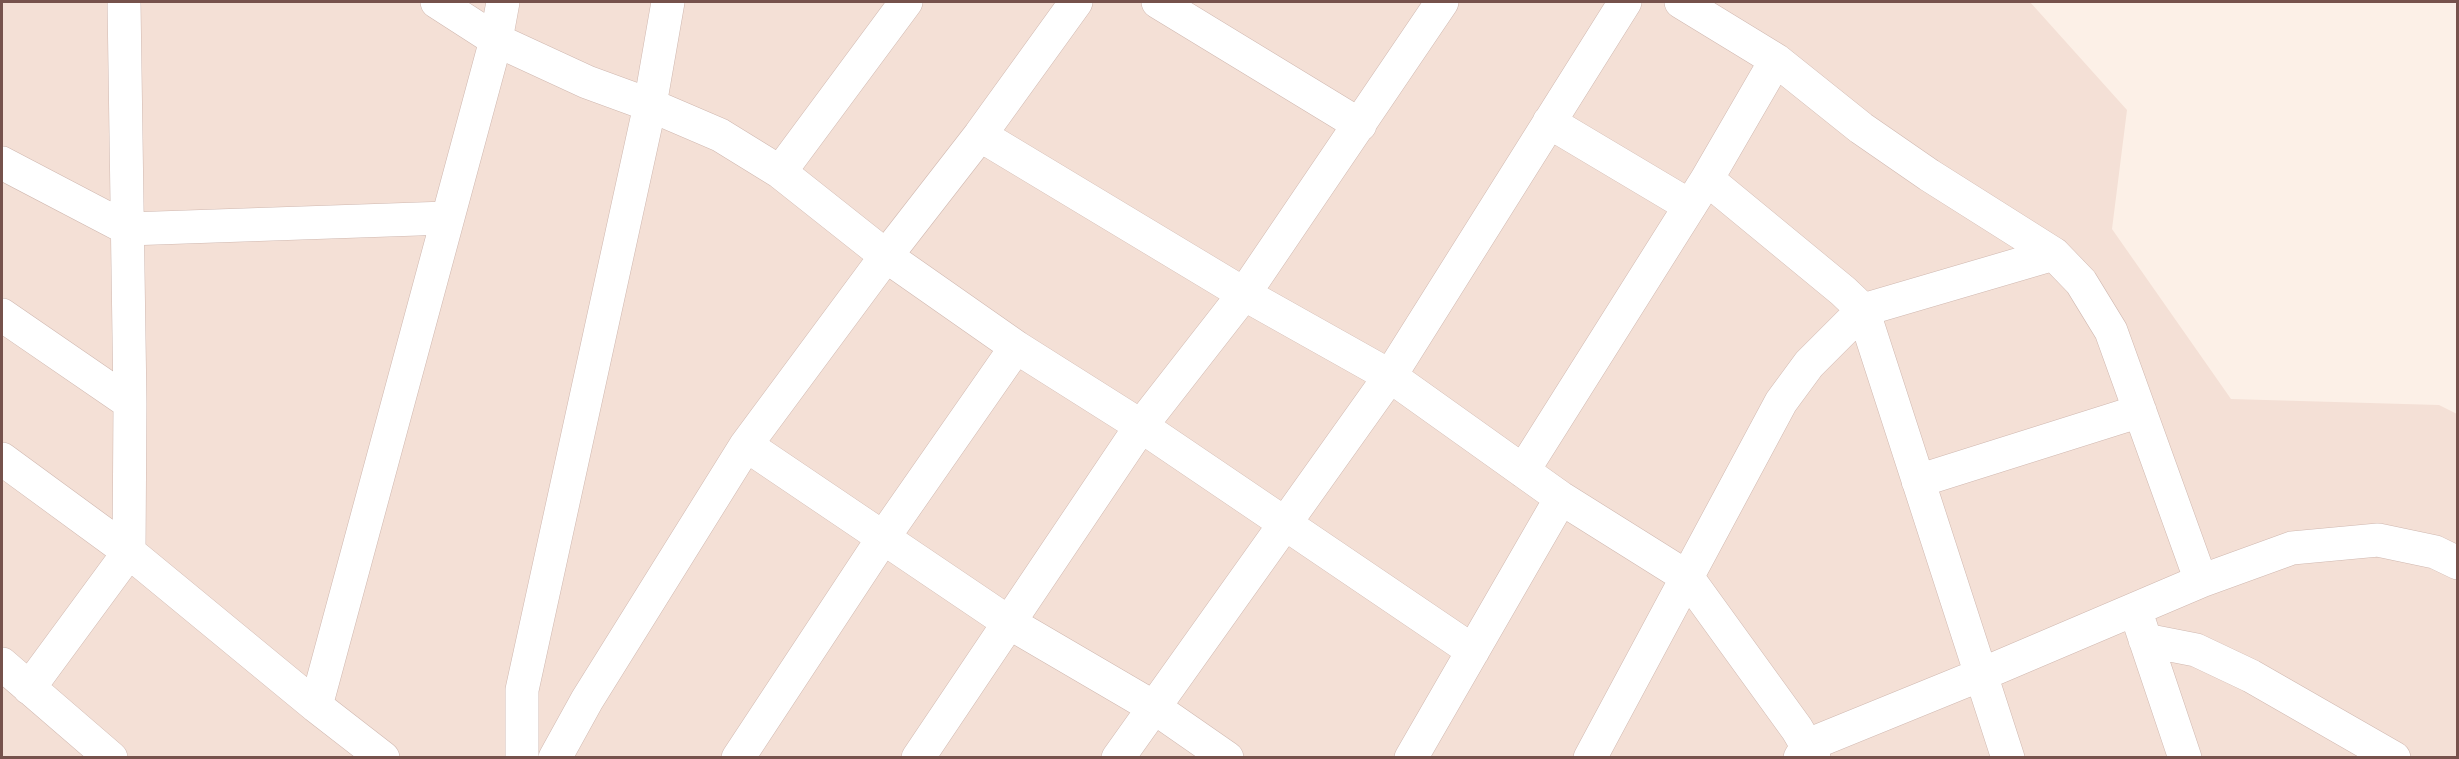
<!DOCTYPE html>
<style>
body{margin:0}
#map{position:relative;width:2459px;height:759px;overflow:hidden;background:#fcf0e7;font-family:Arial,sans-serif}
canvas{display:block}
.frame{position:absolute;inset:0;border:3px solid #76524c;pointer-events:none}
</style>
<div id="map">
<canvas width="2459" height="759"></canvas>
<div class="frame"></div>
</div>
<script>
const context = document.querySelector('canvas').getContext('2d');
context.lineJoin = 'round';
function fillPath(path, color) { context.fillStyle = color; context.fill(path, 'evenodd'); }
const toPath = rows => new Path2D(rows.map(r => 'M' + r).join(''));
function stroke(path, color, width, dash) { context.strokeStyle = color; context.lineWidth = width; context.lineCap = dash ? 'butt' : 'round'; context.setLineDash(dash || []); context.stroke(path); }
fillPath(toPath([
 [2,2,2030,2,2127,110,2112,229,2231,399,2439,405,2457,414,2457,757,2,757]
]), '#f4e0d6');
const street = toPath([
 [437,2,496,40,587,82,650,105,720,135,780,172,886,256,1016,347,1141,426,1473,651],
 [1158,2,1360,125],
 [1681,2,1776,60,1861,128,1929,175,2054,254,2081,282,2111,331,2201,581],
 [1776,60,1707,179,1843,291,1863,310,2008,758],
 [1549,122,1690,206],
 [980,135,1244,294,1390,376,1561,498,1687,577,1797,729,1814,758],
 [2,163,128,229,447,218],
 [780,172,906,2],
 [2,315,130,403],
 [746,445,1008,622,1155,708,1227,758],
 [2,459,129,552,316,706,383,758],
 [1523,471,1707,179],
 [1918,481,2140,411],
 [2139,621,2185,758],
 [2145,640,2196,650,2251,676,2394,758],
 [2,664,111,758],
 [29,688,129,552,130,403,124,2],
 [316,706,496,40,503,2],
 [522,758,522,690,650,105,668,2],
 [555,758,587,700,746,445,886,256,980,135,1076,2],
 [738,758,883,538,1016,347],
 [918,758,1141,426,1244,294,1442,2],
 [1118,758,1390,376,1625,2],
 [1411,758,1561,498],
 [1590,758,1781,402,1809,364,1863,310,2054,254],
 [1800,758,1808,745,1980,675,2201,581,2292,548,2378,540,2435,552,2458,563]
]);
stroke(street, '#d0b8b0', 34);
stroke(street, '#fff', 33);
</script>
